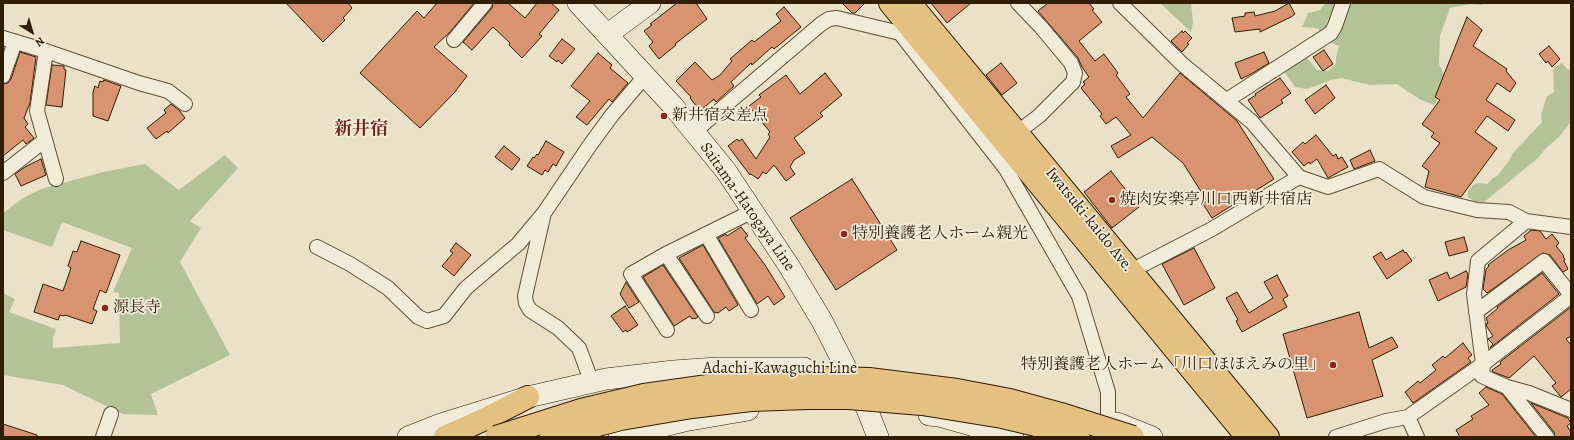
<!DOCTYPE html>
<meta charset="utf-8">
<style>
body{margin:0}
#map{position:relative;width:1574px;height:440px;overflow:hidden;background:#eae1c6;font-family:Alegreya,serif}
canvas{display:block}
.frame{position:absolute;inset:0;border:4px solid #311d02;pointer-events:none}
.north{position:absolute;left:12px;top:12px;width:40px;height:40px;-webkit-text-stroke:3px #f1ecda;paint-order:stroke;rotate:142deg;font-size:11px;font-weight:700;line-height:16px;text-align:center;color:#311d02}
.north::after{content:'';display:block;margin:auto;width:14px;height:18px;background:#311d02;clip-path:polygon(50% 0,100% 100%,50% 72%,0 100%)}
</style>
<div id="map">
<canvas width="1574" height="440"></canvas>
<div class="frame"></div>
<div class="north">N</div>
</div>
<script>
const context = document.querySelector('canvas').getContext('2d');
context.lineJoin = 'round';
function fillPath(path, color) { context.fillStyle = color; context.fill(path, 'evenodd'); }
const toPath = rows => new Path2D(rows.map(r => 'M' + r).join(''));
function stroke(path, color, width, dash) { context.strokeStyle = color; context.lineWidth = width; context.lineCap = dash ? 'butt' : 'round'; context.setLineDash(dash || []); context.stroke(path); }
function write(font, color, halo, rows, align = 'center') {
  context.font = font + ' Alegreya,"Noto Serif JP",serif'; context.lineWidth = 3.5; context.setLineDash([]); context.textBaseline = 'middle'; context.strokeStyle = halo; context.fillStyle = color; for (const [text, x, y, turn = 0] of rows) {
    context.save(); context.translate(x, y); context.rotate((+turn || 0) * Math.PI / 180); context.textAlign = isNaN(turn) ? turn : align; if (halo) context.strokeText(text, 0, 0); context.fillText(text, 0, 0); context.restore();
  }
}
fillPath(toPath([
 [1160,3,1191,3,1193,22,1191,32],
 [1325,3,1484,3,1482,5,1471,4,1450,8,1440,36,1439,64,1446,78,1444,88,1434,105,1421,100,1407,91,1397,84,1369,85,1342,78,1331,80,1307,89,1295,87,1284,71,1298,61,1307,58,1317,70,1328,71,1336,64,1336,57,1339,46,1329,42,1317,28,1302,27,1308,13,1320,10],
 [1562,63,1567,69,1571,70,1571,121,1560,136,1545,149,1538,158,1483,203,1474,201,1468,197,1468,191,1473,185,1478,183,1487,184,1493,178,1498,175,1508,162,1513,153,1542,122,1541,114,1547,96,1554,92,1553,69],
 [225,155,238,168,190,221,201,228,180,262,230,355,151,394,158,415,123,414,63,385,3,375,3,293,15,299,9,312,56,329,53,338,53,348,120,343,119,293,113,292,132,248,62,222,52,247,3,230,3,213,23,198,41,189,103,172,145,164,179,190]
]), '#b4c397');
const building = toPath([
 [286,3,348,3,352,8,343,18,345,20,323,42,286,3],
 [437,3,474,3,451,31,434,47,467,76,454,93,420,128,360,73,417,11,424,18,437,3],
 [493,3,508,3,525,18,537,3,551,3,559,10,539,34,542,36,522,58,509,45,510,43,493,27,472,50,463,42,492,8,493,3],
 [677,3,696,3,707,19,675,44,676,45,659,59,649,46,653,42,644,31,652,25,650,24,677,3],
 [842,3,865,3,855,13,852,13,842,3],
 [931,3,971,3,947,23,931,3],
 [1048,3,1089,3,1094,9,1092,10,1102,22,1079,41,1095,61,1104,54,1118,73,1116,75,1130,94,1126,97,1143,118,1180,73,1237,121,1274,179,1212,218,1203,204,1207,201,1183,163,1152,137,1118,158,1111,146,1131,135,1116,117,1106,124,1100,116,1102,114,1081,88,1085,84,1083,82,1089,77,1082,67,1078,58,1038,11,1048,3],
 [1289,3,1295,14,1291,17,1260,32,1260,29,1235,32,1232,18,1245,16,1245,13,1254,12,1255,16,1275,11,1289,3],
 [784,7,801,27,774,49,772,47,752,65,751,63,731,82,734,86,716,102,714,99,700,111,690,98,691,97,676,81,695,62,712,80,720,75,732,61,730,59,752,40,754,42,781,21,776,14,784,7],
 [1467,17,1482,30,1473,46,1507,69,1506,71,1516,83,1510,92,1497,83,1486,100,1515,120,1508,131,1487,116,1475,132,1497,148,1461,197,1425,187,1429,171,1422,166,1440,143,1431,137,1434,133,1422,124,1440,100,1435,97,1467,17],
 [1182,31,1183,33,1185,31,1192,38,1187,43,1189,44,1182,52,1171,41,1182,31],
 [562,39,575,49,562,64,558,60,557,62,549,56,562,39],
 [1549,46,1560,59,1552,67,1548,61,1546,63,1539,54,1549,46],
 [1324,50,1333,64,1323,71,1313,57,1324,50],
 [20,52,36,57,30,103,24,118,28,124,25,127,34,138,26,144,23,140,3,156,3,84,8,83,11,79,20,52],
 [1264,52,1269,63,1251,74,1241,79,1235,63,1264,52],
 [598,53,612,65,610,68,628,83,612,102,609,99,587,125,576,117,590,101,571,86,598,53],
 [1001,63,1017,83,1002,95,986,75,1001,63],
 [52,65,64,66,64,69,66,70,62,107,46,105,52,65],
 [825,73,842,95,820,113,823,116,794,138,805,153,794,160,790,167,795,174,786,181,774,165,766,174,763,172,758,179,751,174,750,175,728,146,737,139,739,141,742,139,756,159,770,137,768,134,770,132,749,106,761,97,759,95,786,75,800,94,825,73],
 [1280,78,1291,93,1281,100,1283,103,1260,118,1248,100,1256,95,1255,94,1280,78],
 [104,80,121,86,108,121,93,116,93,92,95,86,98,88,100,81,103,82,104,80],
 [1326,85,1335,98,1315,114,1305,100,1326,85],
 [171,104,179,110,185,118,168,133,167,131,156,139,147,128,166,113,164,110,171,104],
 [1316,135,1333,156,1336,154,1338,159,1342,157,1348,167,1328,178,1317,159,1310,164,1309,162,1304,166,1292,152,1303,142,1305,144,1316,135],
 [546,141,564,152,556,166,553,164,548,172,545,170,542,175,527,166,533,157,534,158,537,154,538,155,546,141],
 [504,146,520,159,512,170,495,157,504,146],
 [1370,150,1375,161,1354,169,1350,160,1370,150],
 [41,159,46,175,21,186,15,174,25,167,41,159],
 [1111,171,1139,207,1112,228,1084,192,1111,171],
 [852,179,897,250,836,290,790,218,852,179],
 [741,227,748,236,745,238,765,265,785,297,774,305,768,296,757,304,718,238,726,234,727,236,741,227],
 [1531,230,1540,231,1546,239,1552,234,1559,243,1556,246,1564,256,1563,257,1565,259,1564,261,1568,269,1563,272,1550,255,1543,253,1487,293,1483,289,1486,269,1489,266,1488,265,1508,250,1526,240,1524,236,1531,230],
 [1464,237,1468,251,1449,256,1445,242,1464,237],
 [81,241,120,255,106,293,100,290,93,309,97,311,92,324,65,315,64,316,60,315,58,320,34,312,43,284,63,291,71,268,68,266,73,251,77,252,81,241],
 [456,243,471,255,454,276,442,266,453,253,450,251,456,243],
 [703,245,738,305,729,311,726,307,718,313,714,312,679,258,703,245],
 [1194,248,1215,288,1184,305,1162,264,1194,248],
 [1403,250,1405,253,1406,252,1412,261,1387,279,1373,257,1381,252,1386,260,1403,250],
 [663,265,698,317,695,319,694,318,692,319,690,316,674,326,643,277,663,265],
 [1466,271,1468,274,1466,287,1438,301,1429,280,1447,272,1450,279,1466,271],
 [1542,273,1559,294,1490,348,1493,344,1488,339,1493,336,1487,327,1486,324,1488,323,1486,318,1498,308,1497,307,1542,273],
 [1277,275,1288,296,1283,299,1287,307,1242,332,1236,321,1238,320,1226,298,1237,292,1249,313,1273,298,1264,282,1277,275],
 [626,282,639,302,629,308,620,294,626,282],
 [625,306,638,325,627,332,626,330,623,332,611,316,625,306],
 [1571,307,1571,336,1566,339,1571,345,1571,389,1561,397,1552,386,1556,383,1534,356,1509,378,1493,372,1492,370,1501,364,1500,362,1571,307],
 [1359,312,1369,348,1392,337,1398,347,1372,360,1383,396,1307,418,1283,334,1359,312],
 [1463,343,1472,355,1468,358,1471,362,1413,403,1405,392,1418,381,1420,383,1436,370,1432,365,1443,356,1445,358,1463,343],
 [1486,387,1502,394,1536,437,1460,437,1456,430,1473,419,1471,416,1489,405,1479,393,1486,387],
 [1531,403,1568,418,1571,423,1567,426,1571,432,1571,437,1555,437,1554,432,1531,403],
 [3,424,37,435,37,437,3,437,3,424]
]);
fillPath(building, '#d89471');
stroke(building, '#311d02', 1);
const street = toPath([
 [1018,3,1041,27,1071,63,1075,73,1073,82,1039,116,1018,132],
 [1120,3,1182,64,1252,122,1299,177,1328,187,1379,169,1424,197,1477,210,1509,212,1526,221,1571,227],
 [3,38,46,51,139,83,168,91,185,104],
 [454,40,485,3],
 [46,51,37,111,56,179],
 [3,76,15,42],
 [1227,100,1331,33,1335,26,1343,3],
 [694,132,821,24,829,19,837,18,900,33,1006,169,1019,159],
 [1006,169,1079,296,1108,392,1108,420],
 [3,173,45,140],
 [543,217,525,296,526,303,530,310,558,328,579,348,592,383],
 [1526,221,1478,261,1474,294,1483,364,1482,376,1507,387,1529,393,1571,410],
 [706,234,751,310],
 [317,247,350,264,388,288,418,317,427,321,444,316,466,288,518,244,544,213,590,145,612,115,646,75],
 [666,254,707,316],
 [1131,271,1212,229,1299,177],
 [1476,312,1544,261,1571,295],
 [667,330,631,274,666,254,753,211],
 [1507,387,1547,437],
 [1408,417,1417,437],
 [103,437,111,414],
 [1336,437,1386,421,1408,417,1483,364,1571,296]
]);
const secondary = toPath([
 [578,3,673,106,726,171,789,266,822,321,867,409,878,437],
 [608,34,650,3],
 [929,415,939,416,1013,437],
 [1117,423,1152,437],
 [408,437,441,424,528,397,606,379,674,371,717,368,804,368],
 [619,437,684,421,748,410]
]);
const highway = toPath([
 [890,3,1247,437],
 [910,3,1268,437],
 [445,437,485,419,528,397]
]);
stroke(street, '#5f4e33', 16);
stroke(secondary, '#311d02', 22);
stroke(highway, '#311d02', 24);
stroke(street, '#f1ecda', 14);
stroke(secondary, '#f1ecda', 21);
stroke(highway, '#e5c083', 22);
const highwayBridge = toPath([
 [496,437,581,410,644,395,736,382,783,379,831,378,869,379,957,390,1010,400,1061,414,1133,437],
 [551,437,621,419,692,407,751,400,807,398,849,398,922,404,1002,417,1032,424,1078,437]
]);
stroke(highwayBridge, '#311d02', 24, []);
stroke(highwayBridge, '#e5c083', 22);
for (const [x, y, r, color] of [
 [664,116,4,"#8f2418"],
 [1112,200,4,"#8f2418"],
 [844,234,4,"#8f2418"],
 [105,308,4,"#8f2418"],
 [1333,365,4,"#8f2418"]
]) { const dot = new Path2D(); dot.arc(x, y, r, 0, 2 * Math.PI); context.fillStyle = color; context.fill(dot); stroke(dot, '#f1ecda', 1.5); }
write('16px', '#311d02', '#f1ecda', [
 ["新井宿交差点",672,116],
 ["焼肉安楽亭川口西新井宿店",1120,200],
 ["特別養護老人ホーム親光",852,234],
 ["源長寺",113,308],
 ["特別養護老人ホーム「川口ほほえみの里」",1325,365,"right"]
], 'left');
write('16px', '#311d02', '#f1ecda', [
 ["Saitama-Hatogaya Line",747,207,55],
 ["Iwatsuki-kaido Ave.",1089,220,51],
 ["Adachi-Kawaguchi Line",780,369]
]);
write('bold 18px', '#7a1f14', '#f1ecda', [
 ["新井宿",361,130]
]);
</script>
